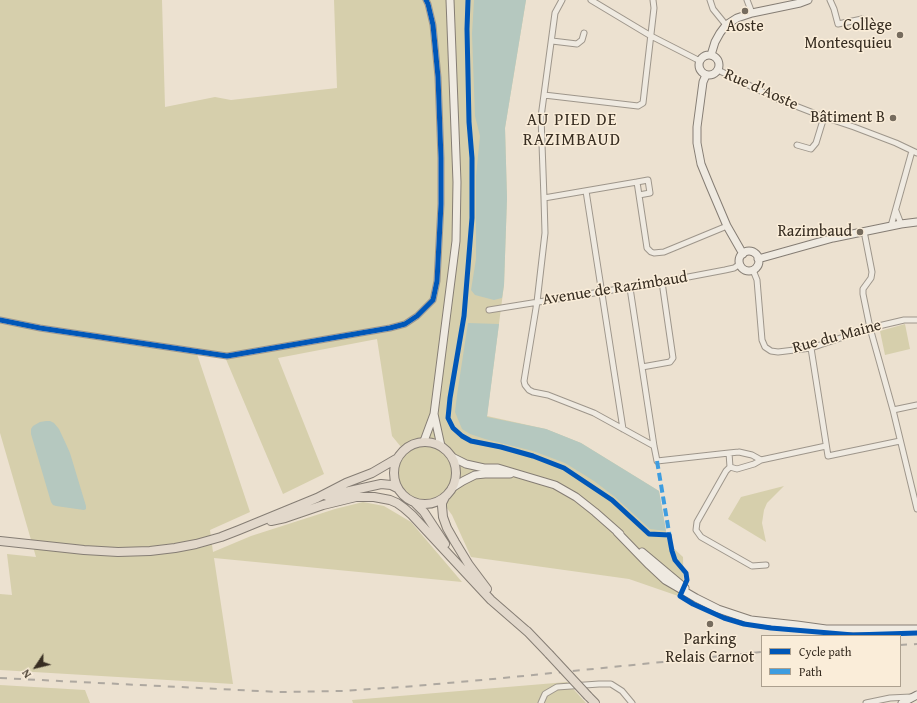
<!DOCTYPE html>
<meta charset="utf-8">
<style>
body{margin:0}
#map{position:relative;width:917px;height:703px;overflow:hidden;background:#ece1d0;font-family:"Gentium Book Plus",serif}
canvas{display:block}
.legend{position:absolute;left:761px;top:635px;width:140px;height:52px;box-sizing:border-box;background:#faedd9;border:1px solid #aca08f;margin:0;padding:5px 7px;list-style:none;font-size:12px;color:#372d21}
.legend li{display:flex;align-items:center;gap:8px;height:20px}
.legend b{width:20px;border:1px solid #aca08f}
.north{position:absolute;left:16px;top:647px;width:40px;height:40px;-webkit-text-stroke:3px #faedd9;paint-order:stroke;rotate:235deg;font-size:11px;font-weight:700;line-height:16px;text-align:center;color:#372d21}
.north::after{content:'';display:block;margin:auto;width:14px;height:18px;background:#372d21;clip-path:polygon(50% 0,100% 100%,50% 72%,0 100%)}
</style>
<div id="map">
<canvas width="917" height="703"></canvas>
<ul class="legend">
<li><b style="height:5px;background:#0057b8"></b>Cycle path</li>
<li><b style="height:5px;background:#3e9de0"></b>Path</li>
</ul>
<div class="north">N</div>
</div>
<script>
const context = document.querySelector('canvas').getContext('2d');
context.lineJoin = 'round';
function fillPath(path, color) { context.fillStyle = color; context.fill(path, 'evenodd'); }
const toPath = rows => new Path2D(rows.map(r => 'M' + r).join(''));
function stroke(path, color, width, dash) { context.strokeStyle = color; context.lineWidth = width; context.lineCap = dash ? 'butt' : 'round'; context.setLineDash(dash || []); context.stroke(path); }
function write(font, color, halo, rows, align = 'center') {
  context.font = font + ' "Gentium Book Plus",serif'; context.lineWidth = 3; context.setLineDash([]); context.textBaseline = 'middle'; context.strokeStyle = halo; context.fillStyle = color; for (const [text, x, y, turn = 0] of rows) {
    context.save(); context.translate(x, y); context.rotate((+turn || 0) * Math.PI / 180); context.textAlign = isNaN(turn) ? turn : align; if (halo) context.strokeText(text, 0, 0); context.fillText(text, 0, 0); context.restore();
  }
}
fillPath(toPath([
 [0,0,162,0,165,107,215,97,231,100,337,88,334,0,526,0,505,128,507,198,504,285,487,416,546,429,581,443,659,491,668,543,683,557,684,598,629,579,471,557,452,515,438,496,429,500,424,500,416,498,411,496,404,490,399,481,397,473,398,467,401,459,406,453,392,436,377,339,278,358,324,474,283,494,225,357,197,354,250,512,210,530,213,552,251,536,335,509,363,502,384,506,411,522,462,582,214,558,233,684,135,678,0,670,0,594,12,595,7,554,36,557,0,433],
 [905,324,910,349,885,355,880,331],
 [784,486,767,503,764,510,762,523,766,542,728,519,741,497],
 [567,682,586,703,353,703,352,700],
 [0,685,85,690,90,703,0,703]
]), '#d6cfac');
fillPath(toPath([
 [474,0,526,0,505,128,507,198,504,285,502,298,494,300,475,295,471,290,476,259,476,176,480,136,475,116,472,34],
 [468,323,499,324,487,417,546,429,581,443,659,491,666,531,650,529,615,497,594,481,565,463,533,451,485,439,470,434,462,429,455,412,457,395],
 [46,421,50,421,54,423,59,429,66,444,70,453,86,506,86,509,84,510,56,506,53,505,51,502,31,434,31,429,33,426,40,422]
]), '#b5c8bf');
const street = toPath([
 [562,0,555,13,541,117,544,198,545,233,537,302,524,381,525,385,529,390,533,392,548,395,594,413,654,446],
 [591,0,651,36,700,61],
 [710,0,713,9,726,25],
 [747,0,752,13],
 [830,0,834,9,838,24,862,19],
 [552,41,577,44,582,40,584,33],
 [718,70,775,98,824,117,854,127,896,143,917,153],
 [544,95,638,106,643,103,654,8,653,0],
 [797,145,811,149,816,143,824,117],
 [637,182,648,180,650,193,639,195],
 [586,191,623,429],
 [544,198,637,182,647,248,651,252,654,253,664,252,727,226],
 [896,211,901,224],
 [891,226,912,151],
 [864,231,872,272,871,278,863,289,863,294,870,328,893,410,917,509],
 [753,270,757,280,762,340,765,347,771,351,778,352,811,348,870,328,904,320,917,320],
 [630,288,654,446,657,461,729,453],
 [489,310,662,282,725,270,734,268,740,264],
 [0,320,40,328,227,356,390,328,405,324,417,316,433,300,437,281,441,204,441,158,438,77,433,25,428,4,426,0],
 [811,348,828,456,900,441],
 [642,367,670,362,673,358,662,282],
 [893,410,917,405],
 [739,452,752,455,761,460,754,464,737,469,730,467,729,453,739,452],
 [761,460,826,446],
 [730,467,726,471,697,522,696,530,701,537,752,566,766,565],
 [541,703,545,694,557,687,599,684,611,684,622,691,632,703],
 [866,703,890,698,911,697]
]);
const secondary = toPath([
 '699 65a10 10 0 1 1 20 0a10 10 0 1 1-20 0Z',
 [711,55,715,42,720,33,726,25,737,18,752,13,800,3,808,0],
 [706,75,703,82,697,127,697,143,701,164,710,186,727,226,743,254],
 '739 261a10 10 0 1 1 20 0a10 10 0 1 1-20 0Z',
 [758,259,833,238,901,224,917,222],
 [434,414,441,446],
 [424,441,434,414,456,241,457,182,450,0],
 [452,457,466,464,484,468,498,468,555,485,576,497,595,512,620,534],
 [452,488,463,481,475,475,485,474,510,474],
 [617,532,649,565,665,580,696,598,718,609,751,620,797,625,826,629,917,629],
 [642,552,685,588],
 [902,703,917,695]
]);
const primary = toPath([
 '394 473a31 31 0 1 1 62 0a31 31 0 1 1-62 0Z',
 [327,496,381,484,391,485,397,488],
 [445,497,442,503,442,506,443,517,447,528,455,542,469,565,487,589],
 [415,503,424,512,445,544],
 [271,521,285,518,323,505,356,497,374,497,390,500,397,503,404,508,412,515,491,600,529,633],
 [0,541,84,550,118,552,150,551,175,548,196,544,221,537,239,530,317,498,346,483,372,473,396,459],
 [527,631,549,654],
 [588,696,595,703]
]);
stroke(street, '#9e968b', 7);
stroke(secondary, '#857d74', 9);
stroke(primary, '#857d74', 10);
stroke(street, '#efeae1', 5);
stroke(secondary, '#efeae1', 7);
stroke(primary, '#e2d8cb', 8);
stroke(toPath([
 [900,645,917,644],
 [0,678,279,692,343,691,415,686,493,679,762,652]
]), '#aea8a0', 2, [7, 7]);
const primaryBridge = toPath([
 [549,654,588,696]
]);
stroke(primaryBridge, '#857d74', 10, []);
stroke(primaryBridge, '#e2d8cb', 8);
stroke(toPath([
 [657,461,670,538]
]), '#3e9de0', 4, [8, 4]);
stroke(toPath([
 [468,0,467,29,469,122,472,158,472,218,464,316,450,398,448,418,453,428,462,436,471,441,501,447,533,456,564,468,612,500,649,534,669,535,672,551,675,560,686,573,687,580,680,596,693,604,724,618,744,624,771,628,853,635,917,633],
 [0,320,40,328,227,356,390,328,405,324,417,316,433,300,437,281,441,204,441,158,438,77,433,25,428,4,426,0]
]), '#0057b8', 5);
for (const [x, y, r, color] of [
 [745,11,4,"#766c5e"],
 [900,35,4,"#766c5e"],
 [893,118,4,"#766c5e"],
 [860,232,4,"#766c5e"],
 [710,624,4,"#766c5e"]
]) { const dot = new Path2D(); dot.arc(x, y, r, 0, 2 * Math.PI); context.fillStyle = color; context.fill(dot); stroke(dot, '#faedd9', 1.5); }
write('16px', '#372d21', '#faedd9', [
 ["Collège",892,26],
 ["Montesquieu",892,44],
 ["Aoste",745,27,"center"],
 ["Bâtiment B",885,118],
 ["Razimbaud",852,232],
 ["Parking",710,640,"center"],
 ["Relais Carnot",710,658,"center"]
], 'right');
write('16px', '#372d21', '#faedd9', [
 ["Rue d'Aoste",761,90,24],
 ["Avenue de Razimbaud",615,289,-9],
 ["Rue du Maine",837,337,-15]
]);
context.letterSpacing = '1px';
write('17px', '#372d21', '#faedd9', [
 ["AU PIED DE",572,121],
 ["RAZIMBAUD",572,141]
]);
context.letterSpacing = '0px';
</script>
